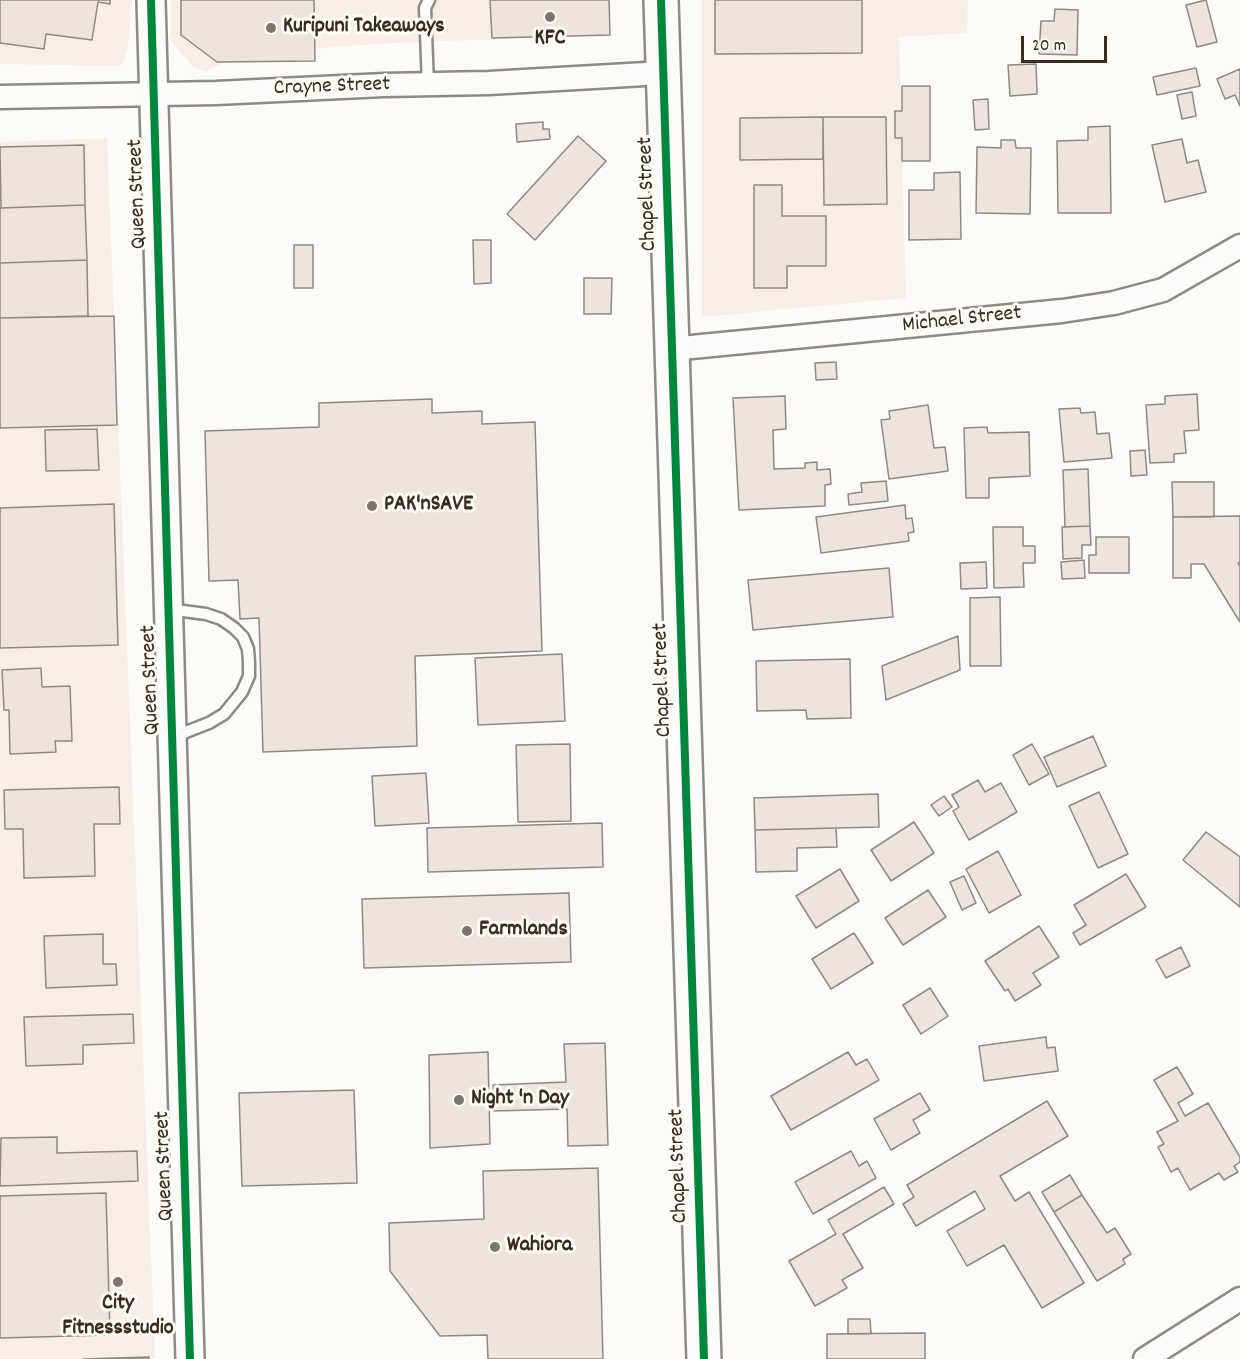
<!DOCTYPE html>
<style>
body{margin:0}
#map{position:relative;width:1240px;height:1359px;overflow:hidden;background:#fcfbf8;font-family:Dekko,sans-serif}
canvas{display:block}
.scale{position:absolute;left:1021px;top:36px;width:86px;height:27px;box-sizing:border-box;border:3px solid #3b2a1e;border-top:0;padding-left:8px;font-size:18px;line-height:21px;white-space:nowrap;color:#3b2a1e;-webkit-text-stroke:4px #fdfcf7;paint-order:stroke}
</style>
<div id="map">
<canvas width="1240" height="1359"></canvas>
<div class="scale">20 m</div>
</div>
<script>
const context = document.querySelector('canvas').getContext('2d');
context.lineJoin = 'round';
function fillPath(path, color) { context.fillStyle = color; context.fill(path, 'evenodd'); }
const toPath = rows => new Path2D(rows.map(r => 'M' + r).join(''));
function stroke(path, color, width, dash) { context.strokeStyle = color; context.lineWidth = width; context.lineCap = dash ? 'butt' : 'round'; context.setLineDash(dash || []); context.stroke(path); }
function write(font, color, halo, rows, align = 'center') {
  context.font = font + ' Dekko,sans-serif'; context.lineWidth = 6; context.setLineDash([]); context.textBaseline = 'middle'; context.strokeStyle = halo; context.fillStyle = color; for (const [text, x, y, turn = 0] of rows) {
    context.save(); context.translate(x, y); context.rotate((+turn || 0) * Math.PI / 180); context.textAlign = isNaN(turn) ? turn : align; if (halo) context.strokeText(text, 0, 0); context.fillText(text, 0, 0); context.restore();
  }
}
fillPath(toPath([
 [0,0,132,0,128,46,123,63,117,66,0,64],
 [171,0,608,0,610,35,391,43,238,54,206,72,192,66,170,39],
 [702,0,968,0,967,33,899,37,906,298,702,317],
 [107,138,155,1359,0,1359,0,142]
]), '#f8ede9');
const building = toPath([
 [0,0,110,0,110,4,98,2,92,40,46,34,44,49,0,43,0,0],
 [181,0,314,0,315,61,217,62,181,35,181,0],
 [490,0,609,0,610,35,492,38,490,0],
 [715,0,862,0,862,53,715,54,715,0],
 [1206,0,1217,42,1197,47,1186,5,1206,0],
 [1055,9,1078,10,1077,55,1039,54,1041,21,1054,21,1055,9],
 [1036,64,1037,94,1010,96,1008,65,1036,64],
 [1196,68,1200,86,1157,95,1153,77,1196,68],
 [1240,69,1240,106,1235,95,1225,99,1217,79,1240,69],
 [902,86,930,86,930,161,902,161,902,138,895,138,895,111,902,111,902,86],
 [1192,92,1196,116,1182,119,1177,95,1192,92],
 [988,99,989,129,975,130,973,100,988,99],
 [823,117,823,159,740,160,740,118,823,117],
 [823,117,886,117,887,204,824,205,823,117],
 [543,122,543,129,549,129,550,139,517,142,516,124,543,122],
 [1110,126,1111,213,1058,213,1057,141,1088,140,1088,127,1110,126],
 [578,136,606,161,535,240,507,214,578,136],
 [1182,139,1187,163,1198,160,1206,192,1165,202,1152,145,1182,139],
 [1001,140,1015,140,1016,148,1031,148,1030,214,976,213,977,147,1001,148,1001,140],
 [84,145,85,205,1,208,0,147,84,145],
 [960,172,961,239,909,240,909,190,934,190,934,173,960,172],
 [754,185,782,185,782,216,826,216,826,266,787,266,787,288,754,288,754,185],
 [85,205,87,260,0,263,0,208,85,205],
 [473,240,491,240,491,283,474,284,473,240],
 [294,245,313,245,313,288,294,288,294,245],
 [87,260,88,316,0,318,0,263,87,260],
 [584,278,612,278,611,314,584,314,584,278],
 [114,316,117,425,0,428,0,318,114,316],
 [836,362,837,379,816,380,815,363,836,362],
 [1197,394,1199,430,1184,431,1186,453,1174,454,1174,462,1150,463,1146,405,1165,404,1165,396,1197,394],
 [785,396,786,429,773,430,774,469,805,468,805,463,817,462,817,470,830,469,831,484,825,485,825,506,739,510,733,398,785,396],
 [432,399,432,413,482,411,482,424,535,422,542,651,415,656,417,746,263,752,259,618,240,619,238,580,209,581,205,431,319,427,319,403,432,399],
 [928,405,934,448,945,447,948,471,889,479,881,420,890,419,889,411,928,405],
 [1080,408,1081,413,1095,412,1097,434,1109,433,1112,458,1064,462,1059,409,1080,408],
 [987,427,988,433,1029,432,1030,476,989,478,989,498,966,498,964,428,987,427],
 [97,429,99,470,46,471,45,430,97,429],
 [1145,450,1147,475,1131,476,1130,451,1145,450],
 [1088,469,1090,526,1065,527,1063,470,1088,469],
 [886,481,888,501,849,505,848,494,862,492,861,483,886,481],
 [1172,482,1214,482,1214,517,1173,517,1172,482],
 [114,504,118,645,0,648,0,508,114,504],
 [905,505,906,519,912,518,914,532,908,533,909,541,821,553,816,517,905,505],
 [1240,516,1240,563,1238,563,1240,566,1240,622,1204,564,1191,564,1191,578,1173,578,1173,517,1240,516],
 [1090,526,1091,545,1082,545,1082,558,1063,559,1062,527,1090,526],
 [993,527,1023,527,1023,546,1035,546,1035,563,1023,563,1024,587,994,588,993,527],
 [1096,537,1129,537,1129,573,1089,573,1089,555,1096,555,1096,537],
 [1084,560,1085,578,1062,579,1061,562,1084,560],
 [986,562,987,588,961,589,960,563,986,562],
 [889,568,893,617,753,630,748,580,889,568],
 [1000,597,1001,666,970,666,970,598,1000,597],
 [958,636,960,670,886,700,882,666,958,636],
 [562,654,565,721,478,725,475,658,562,654],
 [850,659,851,718,807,719,806,710,757,711,756,661,850,659],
 [41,668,42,687,70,686,72,741,55,741,56,752,10,754,9,710,4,710,2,670,41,668],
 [1093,736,1106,766,1057,787,1044,757,1093,736],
 [570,744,571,821,518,822,516,745,570,744],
 [1032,744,1049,774,1029,785,1013,755,1032,744],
 [426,773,429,823,375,826,372,776,426,773],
 [978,780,985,792,1001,783,1017,812,969,840,953,811,959,807,952,795,978,780],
 [119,787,120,824,94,824,95,876,24,878,23,829,5,829,4,790,119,787],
 [1099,792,1128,854,1098,868,1069,806,1099,792],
 [878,794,879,827,755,830,754,798,878,794],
 [944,796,952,807,939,816,931,805,944,796],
 [914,822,934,853,891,881,871,850,914,822],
 [602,823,603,867,428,872,427,828,602,823],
 [836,828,837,847,797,848,797,871,756,872,755,830,836,828],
 [1206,832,1240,857,1240,907,1183,860,1206,832],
 [998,851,1021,895,989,913,966,869,998,851],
 [840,869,859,901,816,928,796,896,840,869],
 [1126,874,1146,907,1080,945,1073,933,1086,925,1074,905,1126,874],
 [964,876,976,903,962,910,950,882,964,876],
 [928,890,946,917,903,945,885,918,928,890],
 [569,893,571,962,364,968,362,899,569,893],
 [1039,926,1059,957,1033,973,1041,985,1015,1001,1008,989,1005,991,985,961,1039,926],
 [854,933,873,963,831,989,812,959,854,933],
 [103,934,103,964,116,964,117,985,46,988,44,936,103,934],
 [1181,947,1190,966,1166,978,1156,960,1181,947],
 [930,988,948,1016,921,1034,903,1005,930,988],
 [133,1014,134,1043,83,1045,83,1064,26,1066,24,1017,133,1014],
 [1046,1037,1047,1048,1055,1047,1058,1071,984,1081,979,1046,1046,1037],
 [605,1043,608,1145,568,1146,567,1109,494,1111,493,1085,566,1082,564,1044,605,1043],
 [488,1052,490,1144,430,1148,429,1055,488,1052],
 [848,1052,856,1065,867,1059,879,1080,791,1130,771,1096,848,1052],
 [1177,1067,1193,1094,1178,1103,1185,1116,1208,1103,1240,1157,1240,1162,1234,1166,1238,1172,1224,1180,1219,1173,1190,1190,1178,1168,1171,1172,1158,1147,1164,1144,1157,1132,1178,1121,1154,1080,1177,1067],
 [354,1090,357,1183,242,1186,239,1093,354,1090],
 [920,1093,930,1110,913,1120,920,1133,891,1150,874,1119,920,1093],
 [1047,1101,1068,1136,1000,1176,1015,1201,1029,1192,1084,1283,1042,1308,1004,1245,967,1266,947,1231,985,1209,975,1191,916,1226,903,1204,914,1197,907,1185,1047,1101],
 [57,1137,57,1153,137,1151,138,1181,0,1186,1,1138,57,1137],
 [851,1151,859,1166,867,1161,876,1178,813,1214,795,1182,851,1151],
 [598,1168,603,1359,488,1359,487,1335,440,1336,390,1271,389,1223,484,1219,483,1171,598,1168],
 [1070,1175,1082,1195,1054,1212,1042,1192,1070,1175],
 [884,1187,894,1204,843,1234,863,1268,842,1280,847,1288,815,1306,789,1261,836,1234,828,1220,884,1187],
 [106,1193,110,1335,0,1338,0,1196,106,1193],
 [1082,1195,1107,1233,1115,1228,1131,1254,1123,1259,1125,1264,1097,1281,1054,1212,1082,1195],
 [848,1319,870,1319,871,1334,848,1334,848,1319],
 [925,1333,925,1359,827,1359,827,1334,925,1333],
 [149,1357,149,1359,83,1359,149,1357]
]);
fillPath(building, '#efe3e0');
stroke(building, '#8d8985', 1.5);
const service = toPath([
 [428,85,425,8,429,0],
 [168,609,206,614,221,619,234,628,243,637,248,649,249,662,249,676,242,692,224,714,209,723,173,737]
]);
const minor = toPath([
 [0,97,216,93,384,85,489,83,663,73],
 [671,349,1062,311,1114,303,1163,290,1240,246],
 [1145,1359,1240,1299]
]);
const tertiary = toPath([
 [151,0,190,1359]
]);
const trunk = toPath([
 [661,0,704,1359]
]);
stroke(service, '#8d8985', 15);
stroke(minor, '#8d8985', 27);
stroke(tertiary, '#8d8985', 32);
stroke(trunk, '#8d8985', 38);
stroke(service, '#fbfbf9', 10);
stroke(minor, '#fbfbf9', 22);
stroke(tertiary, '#fbfbf9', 27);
stroke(trunk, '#fbfbf9', 33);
stroke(toPath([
 [151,0,190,1359],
 [661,0,704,1359]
]), '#00873e', 8);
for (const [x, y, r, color] of [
 [550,17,6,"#7f736a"],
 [271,28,6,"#7f736a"],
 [372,506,6,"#7f736a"],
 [467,931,6,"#7f736a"],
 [459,1100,6,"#7f736a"],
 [495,1247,6,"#7f736a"],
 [118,1282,6,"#7f736a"]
]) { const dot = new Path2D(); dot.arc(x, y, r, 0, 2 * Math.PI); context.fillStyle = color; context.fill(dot); stroke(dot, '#fdfcf7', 2); }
write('bold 22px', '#3b2a1e', '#fdfcf7', [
 ["Kuripuni Takeaways",283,28],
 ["KFC",550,40,"center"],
 ["PAK'nSAVE",384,506],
 ["Farmlands",479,931],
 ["Night 'n Day",471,1100],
 ["Wahiora",507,1247],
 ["City",118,1305,"center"],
 ["Fitnessstudio",118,1330,"center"]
], 'left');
write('22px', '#3b2a1e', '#fdfcf7', [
 ["Crayne Street",332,88,-2],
 ["Queen Street",139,194,-92],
 ["Chapel Street",649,194,-92],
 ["Michael Street",962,321,-6],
 ["Queen Street",152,680,-92],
 ["Chapel Street",664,680,-92],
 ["Queen Street",166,1166,-92],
 ["Chapel Street",680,1166,-92]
]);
</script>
